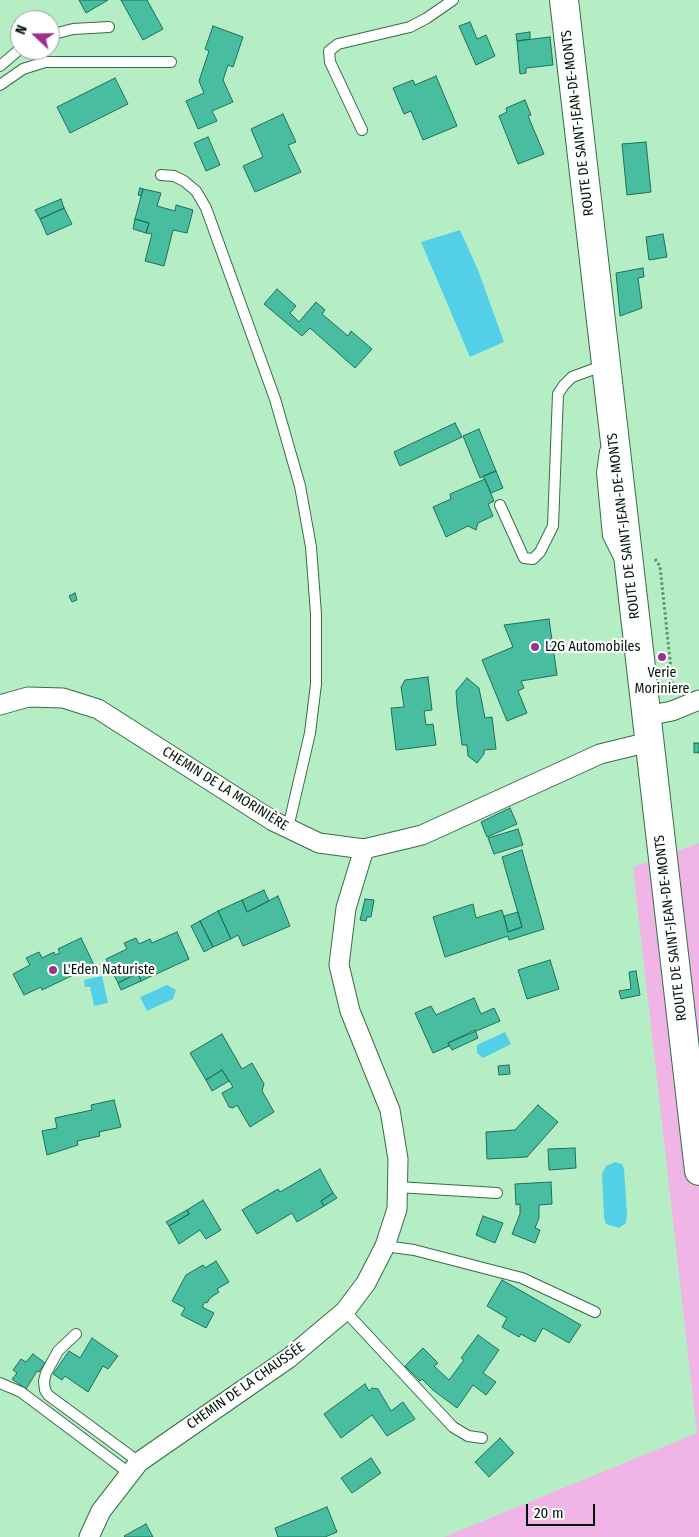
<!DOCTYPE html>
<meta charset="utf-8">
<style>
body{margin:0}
#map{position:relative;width:699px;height:1537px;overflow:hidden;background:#b5eec4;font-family:"Fira Sans Condensed",sans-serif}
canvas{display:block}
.north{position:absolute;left:10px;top:10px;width:50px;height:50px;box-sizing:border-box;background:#fff;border:1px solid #99a19c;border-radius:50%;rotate:291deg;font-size:14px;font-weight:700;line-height:20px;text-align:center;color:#011507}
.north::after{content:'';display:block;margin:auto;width:18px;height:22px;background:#9c3090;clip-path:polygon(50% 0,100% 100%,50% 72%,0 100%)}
.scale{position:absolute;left:526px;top:1504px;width:69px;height:22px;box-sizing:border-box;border:2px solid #011507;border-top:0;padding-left:6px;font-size:15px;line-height:18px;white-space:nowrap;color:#011507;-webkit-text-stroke:4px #fff;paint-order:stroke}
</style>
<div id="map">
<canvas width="699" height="1537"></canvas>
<div class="north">N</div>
<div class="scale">20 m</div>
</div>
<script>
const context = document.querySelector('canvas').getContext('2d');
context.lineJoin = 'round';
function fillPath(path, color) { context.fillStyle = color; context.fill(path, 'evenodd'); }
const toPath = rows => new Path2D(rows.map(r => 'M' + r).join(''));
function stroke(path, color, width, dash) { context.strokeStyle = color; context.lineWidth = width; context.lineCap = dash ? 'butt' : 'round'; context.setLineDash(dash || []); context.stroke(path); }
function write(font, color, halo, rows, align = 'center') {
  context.font = font + ' "Fira Sans Condensed",sans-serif'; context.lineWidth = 4.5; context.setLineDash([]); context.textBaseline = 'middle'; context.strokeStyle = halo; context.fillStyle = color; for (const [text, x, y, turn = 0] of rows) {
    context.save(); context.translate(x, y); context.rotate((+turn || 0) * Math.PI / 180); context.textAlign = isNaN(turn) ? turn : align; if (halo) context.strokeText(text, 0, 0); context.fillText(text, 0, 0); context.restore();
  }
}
fillPath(toPath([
 [699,843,699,1537,444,1537,697,1433,633,867]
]), '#f1b4e6');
fillPath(toPath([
 [460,230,478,270,504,342,470,357,421,242],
 [102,976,108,1003,94,1006,90,987,85,987,84,980],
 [167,985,176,990,173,999,147,1011,140,997],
 [505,1032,511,1044,483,1058,477,1053,477,1045],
 [615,1162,622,1164,624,1169,627,1214,626,1223,619,1228,606,1224,604,1217,602,1174,606,1166]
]), '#53d0e8');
const building = toPath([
 [79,0,108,0,86,13,79,0],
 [121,0,147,0,163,29,143,40,121,0],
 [470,22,477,39,486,35,495,56,476,65,459,26,470,22],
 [213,26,243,37,233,67,228,65,223,80,233,102,212,111,217,121,198,129,186,101,204,93,199,81,209,51,205,49,213,26],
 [530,32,530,39,517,41,516,34,530,32],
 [550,37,553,65,526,68,526,73,520,74,517,41,550,37],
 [436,76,457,126,423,140,411,111,404,114,393,88,413,80,415,85,436,76],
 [115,78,128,104,70,133,57,107,115,78],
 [525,100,531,115,528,116,544,154,518,164,499,116,507,112,506,108,525,100],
 [283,114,296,142,288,145,301,172,255,192,243,166,263,157,251,129,283,114],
 [208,137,220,165,206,171,194,143,208,137],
 [646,142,651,192,627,195,622,144,646,142],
 [140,188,143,189,141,196,138,195,140,188],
 [143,189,161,193,157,206,175,211,176,205,193,210,187,233,173,230,164,266,145,261,152,234,146,233,149,223,135,219,143,189],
 [61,199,64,208,40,219,35,210,61,199],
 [64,208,72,224,47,235,40,219,64,208],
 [135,219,149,223,146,233,133,229,135,219],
 [663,234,667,257,649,260,646,237,663,234],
 [643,268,644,277,638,278,642,308,620,316,616,273,643,268],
 [277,289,296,306,290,313,299,322,316,302,325,310,322,314,348,336,351,331,372,349,355,368,310,328,302,336,264,304,277,289],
 [455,423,462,437,400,466,394,452,455,423],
 [479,429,496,471,480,478,463,436,479,429],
 [496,471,503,488,491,493,483,476,496,471],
 [485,479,494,501,488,504,493,516,478,523,476,530,468,526,446,537,433,507,451,499,450,494,485,479],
 [75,593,77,600,72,602,69,596,75,593],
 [549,619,557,675,521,681,524,688,518,691,527,713,507,721,482,660,513,647,504,625,549,619],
 [428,677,432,710,424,711,426,725,433,724,436,745,396,750,391,708,404,707,401,687,405,680,428,677],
 [467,678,479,688,485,718,492,717,496,749,484,750,484,754,477,763,468,756,467,745,462,745,457,706,456,691,467,678],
 [694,743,699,743,699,754,699,752,694,753,694,743],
 [510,808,517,824,487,837,481,822,510,808],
 [518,829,523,845,494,854,488,838,518,829],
 [522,850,544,929,509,940,508,936,445,957,433,917,473,904,476,918,502,910,508,932,522,927,502,857,522,850],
 [264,890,269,901,247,912,242,900,264,890],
 [278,896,290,926,243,946,238,935,231,939,218,911,242,900,247,912,278,896],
 [365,899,374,900,371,917,367,917,366,921,360,920,365,899],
 [218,911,231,939,213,947,200,921,218,911],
 [518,912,522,927,508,932,504,916,518,912],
 [200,921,213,947,204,952,191,926,200,921],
 [177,932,189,959,141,981,138,973,118,983,106,959,127,949,124,943,136,938,139,944,150,939,152,943,177,932],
 [81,938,94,965,42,990,41,987,24,995,13,974,30,965,26,958,39,952,42,958,54,952,55,955,60,953,58,949,81,938],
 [550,960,559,989,527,999,518,970,550,960],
 [636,971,640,995,621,999,619,991,631,989,629,972,636,971],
 [138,973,141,981,121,990,118,983,138,973],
 [474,998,481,1014,494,1008,500,1021,448,1043,449,1046,433,1053,415,1013,431,1006,436,1015,474,998],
 [475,1030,478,1038,452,1050,448,1043,475,1030],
 [222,1034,242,1069,252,1063,264,1084,262,1091,274,1112,250,1127,237,1105,233,1108,229,1107,222,1093,233,1087,222,1070,206,1080,190,1053,222,1034],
 [509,1065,510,1074,499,1075,498,1066,509,1065],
 [222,1070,229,1081,212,1091,206,1080,222,1070],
 [114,1100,121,1127,99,1132,100,1136,77,1141,78,1145,47,1155,42,1131,57,1128,55,1118,92,1110,91,1105,114,1100],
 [538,1105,558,1122,527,1157,487,1159,486,1132,515,1130,538,1105],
 [575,1148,576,1168,549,1170,548,1149,575,1148],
 [320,1169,333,1193,321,1201,324,1206,297,1222,292,1213,257,1234,242,1210,278,1189,280,1192,320,1169],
 [551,1182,552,1204,539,1205,539,1218,535,1228,540,1230,535,1243,512,1234,520,1214,520,1204,516,1205,515,1184,551,1182],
 [333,1193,337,1198,324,1206,321,1201,333,1193],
 [203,1200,221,1230,206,1239,200,1230,179,1244,169,1226,189,1214,187,1210,203,1200],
 [187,1210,189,1214,169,1226,166,1222,187,1210],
 [483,1216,503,1223,495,1243,476,1235,483,1216],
 [216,1261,229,1282,217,1289,219,1292,210,1298,207,1303,205,1302,202,1307,214,1313,206,1328,181,1315,185,1308,172,1301,186,1275,203,1265,205,1268,216,1261],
 [502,1280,581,1325,569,1343,543,1328,535,1342,521,1334,519,1337,502,1327,507,1318,487,1306,502,1280],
 [478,1335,499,1350,483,1373,496,1382,486,1395,473,1385,457,1408,433,1390,422,1379,420,1381,405,1366,423,1348,438,1363,434,1366,449,1380,464,1360,461,1358,478,1335],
 [92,1338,118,1356,108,1369,103,1366,88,1392,65,1376,62,1380,53,1374,69,1351,80,1358,92,1338],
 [33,1354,45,1363,39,1372,37,1371,26,1389,12,1379,17,1373,13,1370,21,1359,26,1362,33,1354],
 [365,1384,369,1391,372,1388,378,1389,391,1411,403,1402,415,1419,387,1436,372,1415,341,1438,324,1414,365,1384],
 [500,1438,514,1453,489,1477,475,1462,500,1438],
 [371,1458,381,1473,352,1493,341,1478,371,1458],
 [327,1507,337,1532,325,1537,278,1537,275,1528,327,1507],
 [146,1524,153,1537,125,1537,124,1536,146,1524]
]);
fillPath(building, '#49bd9f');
stroke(building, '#1f6f5b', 1);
const service = toPath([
 [50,35,73,29,109,27],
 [0,66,20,49],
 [0,85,23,69,45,62,171,62],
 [362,130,330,62,329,51,338,44,410,27,427,18,453,0],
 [161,175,174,176,184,181,196,191,206,208,275,399,300,486,311,547,316,614,316,684,310,733,288,828],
 [605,451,602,473,608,536,618,556],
 [500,505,524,558,533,559,540,552,553,526,558,394,564,385,572,377,605,365],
 [397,1187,497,1193],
 [385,1246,414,1250,522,1278,595,1312],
 [345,1311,453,1427,468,1436,482,1438],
 [76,1334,58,1351,46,1373,44,1381,45,1390,48,1395,139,1462],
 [0,1383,21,1392,129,1473]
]);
const minor = toPath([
 [0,705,28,697,63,698,98,709,273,821,319,843,364,849,422,835,600,754,649,742],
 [646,716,672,711,699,700],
 [89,1537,101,1511,139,1462,289,1358,345,1311,366,1283,385,1246,397,1209,398,1159,390,1110,350,1011,339,965,346,908,364,849]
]);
const secondary = toPath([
 [564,0,699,1171]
]);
stroke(service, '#366c47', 12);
stroke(minor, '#366c47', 21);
stroke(secondary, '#366c47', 30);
stroke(toPath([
 [655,559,660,566,673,688]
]), '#658e70', 3, [2.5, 2.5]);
stroke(service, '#fff', 10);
stroke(minor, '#fff', 19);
stroke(secondary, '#fff', 28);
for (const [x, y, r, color] of [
 [535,647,5,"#9c3090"],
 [662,657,5,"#9c3090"],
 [53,970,5,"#9c3090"]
]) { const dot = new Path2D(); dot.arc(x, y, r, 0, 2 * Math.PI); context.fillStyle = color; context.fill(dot); stroke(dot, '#fff', 2); }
write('14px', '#011507', '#fff', [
 ["ROUTE DE SAINT-JEAN-DE-MONTS",578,123,-97],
 ["ROUTE DE SAINT-JEAN-DE-MONTS",624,526,-97],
 ["CHEMIN DE LA MORINIÈRE",225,789,32],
 ["ROUTE DE SAINT-JEAN-DE-MONTS",671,928,-97],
 ["CHEMIN DE LA CHAUSSÉE",246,1386,-35]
]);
write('14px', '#011507', '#fff', [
 ["L2G Automobiles",545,647],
 ["Verie",662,673,"center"],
 ["Moriniere",662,689,"center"],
 ["L'Eden Naturiste",63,970]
], 'left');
</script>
